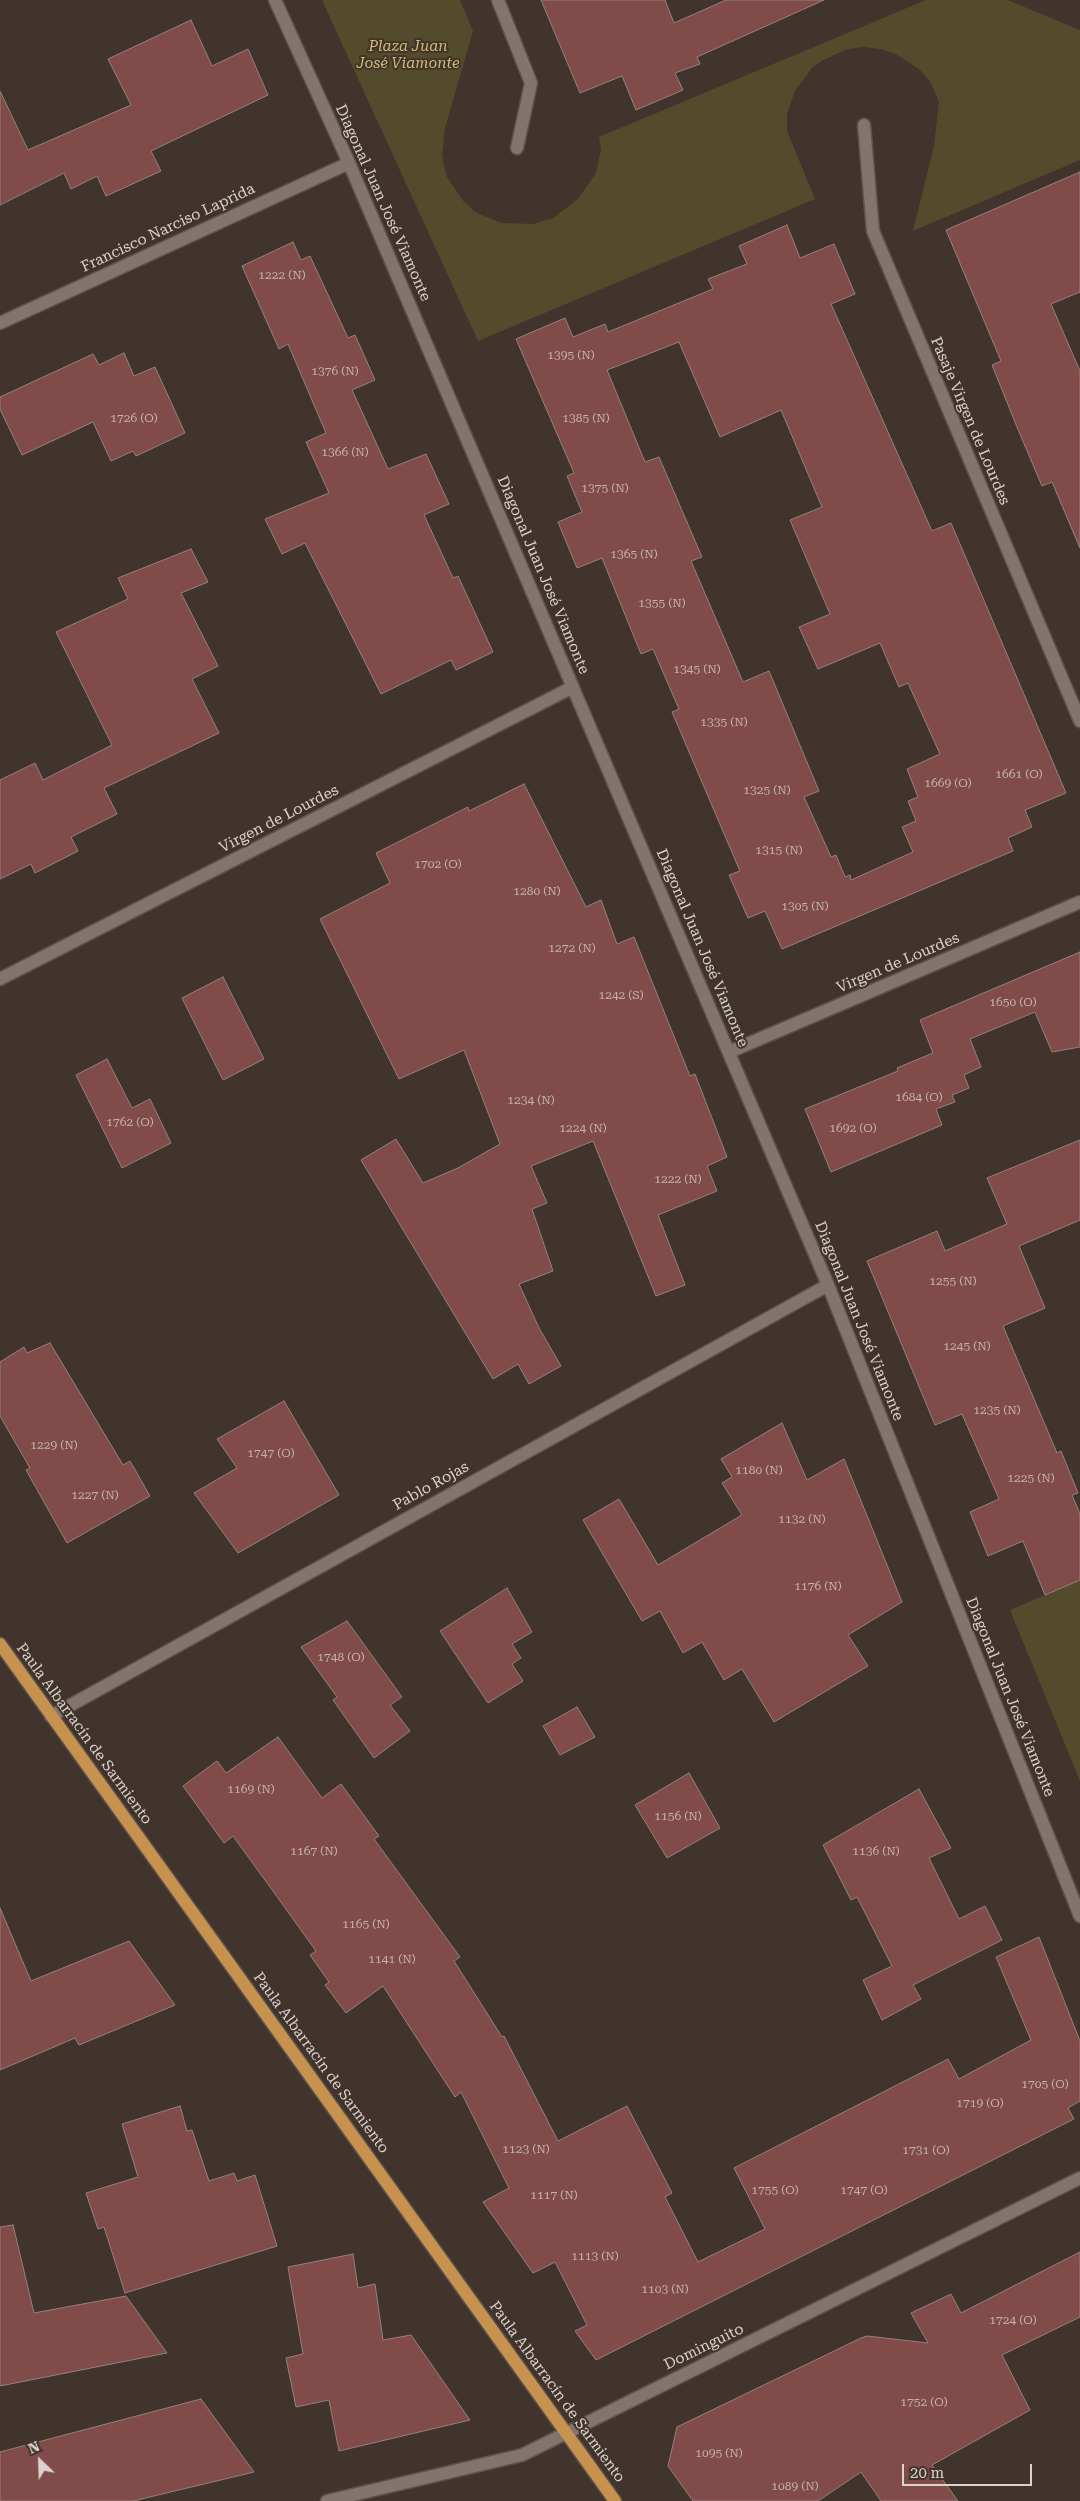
<!DOCTYPE html>
<meta charset="utf-8">
<style>
body{margin:0}
#map{position:relative;width:1080px;height:2501px;overflow:hidden;background:#41342d;font-family:"Roboto Serif",serif}
canvas{display:block}
.north{position:absolute;left:15px;top:2436px;width:50px;height:50px;-webkit-text-stroke:4px #41342d;paint-order:stroke;rotate:336deg;font-size:14px;font-weight:700;line-height:20px;text-align:center;color:#dcd3cf}
.north::after{content:'';display:block;margin:auto;width:18px;height:22px;background:#dcd3cf;clip-path:polygon(50% 0,100% 100%,50% 72%,0 100%)}
.scale{position:absolute;left:902px;top:2464px;width:130px;height:22px;box-sizing:border-box;border:2px solid #dcd3cf;border-top:0;padding-left:6px;font-size:15px;line-height:18px;white-space:nowrap;color:#dcd3cf;-webkit-text-stroke:4px #41342d;paint-order:stroke}
</style>
<div id="map">
<canvas width="1080" height="2501"></canvas>
<div class="north">N</div>
<div class="scale">20 m</div>
</div>
<script>
const context = document.querySelector('canvas').getContext('2d');
context.lineJoin = 'round';
function fillPath(path, color) { context.fillStyle = color; context.fill(path, 'evenodd'); }
const toPath = rows => new Path2D(rows.map(r => 'M' + r).join(''));
function stroke(path, color, width, dash) { context.strokeStyle = color; context.lineWidth = width; context.lineCap = dash ? 'butt' : 'round'; context.setLineDash(dash || []); context.stroke(path); }
function write(font, color, halo, rows, align = 'center') {
  context.font = font + ' "Roboto Serif",serif'; context.lineWidth = 4; context.setLineDash([]); context.textBaseline = 'middle'; context.strokeStyle = halo; context.fillStyle = color; for (const [text, x, y, turn = 0] of rows) {
    context.save(); context.translate(x, y); context.rotate((+turn || 0) * Math.PI / 180); context.textAlign = isNaN(turn) ? turn : align; if (halo) context.strokeText(text, 0, 0); context.fillText(text, 0, 0); context.restore();
  }
}
fillPath(toPath([
 [322,0,460,0,473,31,445,128,442,154,444,165,447,177,464,202,475,212,501,223,533,224,553,218,578,199,596,173,601,150,599,137,926,0,1008,0,1080,30,1080,160,913,231,934,146,939,102,930,81,920,70,896,54,881,49,863,47,848,49,823,60,812,68,795,91,787,114,787,131,815,199,478,341],
 [1080,1580,1080,1781,1010,1610]
]), '#534b2c');
const building = toPath([
 [541,0,665,0,674,23,726,0,824,0,697,57,700,64,675,73,683,90,636,110,622,76,580,93,541,0],
 [191,20,212,66,248,49,268,95,151,151,161,171,106,196,97,176,71,189,64,173,0,205,0,91,28,150,131,105,108,59,191,20],
 [1080,172,1080,292,1051,304,1080,371,1080,548,1052,482,1042,486,1017,427,992,365,1001,361,946,230,1080,172],
 [787,225,800,258,834,244,855,294,831,304,932,531,951,523,1066,793,1025,810,1032,827,1008,838,1013,851,782,949,765,911,748,918,729,875,740,871,672,712,679,709,653,649,641,654,602,558,577,568,558,522,582,512,567,476,574,473,516,339,565,318,573,337,605,324,608,332,713,289,708,279,747,264,739,246,787,225],
 [679,342,720,437,781,410,822,507,790,520,830,614,799,627,818,669,880,643,899,687,908,683,940,754,907,769,918,797,908,801,916,821,902,827,913,852,851,880,850,875,845,877,836,855,831,857,804,797,819,791,769,671,743,682,691,561,702,557,659,457,645,462,607,370,679,342],
 [293,242,301,260,310,256,348,338,355,335,375,380,352,390,388,469,426,454,449,504,424,515,453,578,458,576,493,652,456,670,451,660,381,694,305,543,282,554,265,519,329,493,306,442,326,433,288,344,279,349,242,266,293,242],
 [124,353,134,376,155,367,185,433,136,456,133,451,111,461,93,422,22,455,0,409,0,397,93,354,99,365,124,353],
 [191,549,208,582,181,593,218,666,192,679,219,733,104,788,117,814,71,837,78,851,35,873,31,864,0,879,0,780,35,763,43,780,112,745,56,632,128,599,118,578,191,549],
 [524,784,586,907,601,900,617,944,634,937,690,1076,695,1074,727,1157,707,1166,717,1191,658,1215,685,1285,656,1296,593,1141,531,1166,547,1203,532,1209,553,1271,519,1284,539,1328,561,1366,529,1384,518,1364,493,1379,361,1160,396,1139,423,1183,458,1168,500,1144,464,1050,399,1079,320,919,390,883,376,853,468,807,469,811,524,784],
 [1080,952,1080,1047,1052,1052,1035,1012,970,1039,981,1067,964,1075,969,1088,952,1095,955,1102,936,1109,942,1125,831,1172,805,1109,898,1071,897,1068,933,1053,920,1020,1080,952],
 [223,977,264,1059,223,1080,182,998,223,977],
 [107,1059,132,1108,150,1099,171,1143,122,1168,76,1075,107,1059],
 [1080,1140,1080,1220,1019,1246,1045,1308,1003,1326,1057,1453,1061,1451,1078,1493,1072,1495,1080,1514,1080,1580,1045,1595,1023,1541,988,1556,970,1512,999,1499,962,1414,935,1425,867,1261,937,1231,945,1251,1007,1224,987,1178,1080,1140],
 [50,1343,123,1465,130,1461,150,1496,67,1543,26,1470,30,1468,0,1416,0,1362,24,1347,27,1353,50,1343],
 [284,1401,339,1495,238,1553,194,1493,237,1468,217,1439,284,1401],
 [782,1423,807,1480,844,1459,902,1602,848,1635,868,1666,774,1722,742,1669,724,1680,702,1642,683,1653,660,1611,642,1621,583,1520,619,1499,658,1565,742,1515,722,1483,732,1477,721,1459,782,1423],
 [507,1588,532,1632,512,1644,521,1658,512,1664,523,1681,488,1703,440,1631,507,1588],
 [347,1621,402,1697,390,1705,410,1731,374,1758,333,1700,337,1697,301,1647,347,1621],
 [577,1707,595,1737,560,1755,543,1726,577,1707],
 [278,1737,322,1798,341,1784,379,1836,374,1839,460,1957,454,1961,502,2037,504,2036,558,2141,627,2106,672,2193,665,2197,698,2262,765,2229,734,2168,948,2059,959,2079,1031,2040,996,1957,1039,1937,1080,2041,1080,2101,1068,2108,1074,2119,596,2360,575,2331,587,2325,555,2262,533,2273,483,2202,509,2188,461,2092,455,2097,383,1986,346,2013,325,1985,329,1982,310,1955,316,1951,278,1898,233,1836,224,1843,183,1786,217,1761,226,1773,278,1737],
 [689,1773,720,1828,667,1858,635,1805,689,1773],
 [919,1789,951,1848,929,1858,959,1919,985,1906,1002,1940,913,1985,921,1999,882,2020,863,1980,892,1966,857,1897,851,1900,823,1845,919,1789],
 [0,1908,31,1981,129,1941,175,2005,79,2045,75,2038,0,2070,0,1908],
 [180,2106,187,2131,192,2130,209,2181,234,2173,237,2181,255,2175,277,2246,125,2293,104,2227,98,2229,86,2193,138,2177,122,2124,180,2106],
 [13,2225,34,2313,126,2296,167,2353,0,2386,0,2227,13,2225],
 [1080,2252,1080,2317,1002,2355,1030,2410,932,2465,958,2501,881,2501,861,2472,818,2501,693,2501,668,2466,677,2427,861,2338,867,2336,928,2343,911,2313,951,2294,961,2313,1080,2252],
 [353,2254,358,2288,375,2284,383,2340,411,2335,470,2420,339,2451,329,2400,296,2407,286,2358,303,2354,288,2267,353,2254],
 [201,2399,254,2472,133,2501,0,2501,0,2452,201,2399]
]);
fillPath(building, '#804b48');
stroke(building, '#948281', 1);
const minor = toPath([
 [275,0,349,163,828,1285,1080,1916],
 [498,0,531,83,517,148],
 [864,125,873,231,1080,721],
 [0,323,349,163],
 [0,979,573,687],
 [729,1052,1080,902],
 [51,1716,828,1285],
 [327,2501,522,2455,1080,2178]
]);
const major = toPath([
 [0,1644,615,2501]
]);
stroke(minor, '#5d524e', 15);
stroke(major, '#5d524e', 15);
stroke(minor, '#83746d', 12);
stroke(major, '#c6924d', 12);
write('12px', '#c5b1ad', null, [
 ["1222 (N)",282,275],
 ["1395 (N)",571,355],
 ["1376 (N)",335,371],
 ["1726 (O)",134,418],
 ["1385 (N)",586,418],
 ["1366 (N)",345,452],
 ["1375 (N)",605,488],
 ["1365 (N)",634,554],
 ["1355 (N)",662,603],
 ["1345 (N)",697,669],
 ["1335 (N)",724,722],
 ["1661 (O)",1019,774],
 ["1669 (O)",948,783],
 ["1325 (N)",767,790],
 ["1315 (N)",779,850],
 ["1702 (O)",438,864],
 ["1280 (N)",537,891],
 ["1305 (N)",805,906],
 ["1272 (N)",572,948],
 ["1242 (S)",621,995],
 ["1650 (O)",1013,1002],
 ["1684 (O)",919,1097],
 ["1234 (N)",531,1100],
 ["1762 (O)",130,1122],
 ["1224 (N)",583,1128],
 ["1692 (O)",853,1128],
 ["1222 (N)",678,1179],
 ["1255 (N)",953,1281],
 ["1245 (N)",967,1346],
 ["1235 (N)",997,1410],
 ["1229 (N)",54,1445],
 ["1747 (O)",271,1453],
 ["1180 (N)",759,1470],
 ["1225 (N)",1031,1478],
 ["1227 (N)",95,1495],
 ["1132 (N)",802,1519],
 ["1176 (N)",818,1586],
 ["1748 (O)",341,1657],
 ["1169 (N)",251,1789],
 ["1156 (N)",678,1816],
 ["1167 (N)",314,1851],
 ["1136 (N)",876,1851],
 ["1165 (N)",366,1924],
 ["1141 (N)",392,1959],
 ["1705 (O)",1045,2084],
 ["1719 (O)",980,2103],
 ["1123 (N)",526,2149],
 ["1731 (O)",926,2150],
 ["1755 (O)",775,2190],
 ["1747 (O)",864,2190],
 ["1117 (N)",554,2195],
 ["1113 (N)",595,2256],
 ["1103 (N)",665,2289],
 ["1724 (O)",1013,2320],
 ["1752 (O)",924,2402],
 ["1095 (N)",719,2453],
 ["1089 (N)",795,2486]
]);
write('italic 15px', '#d2be70', '#41342d', [
 ["Plaza Juan",408,47],
 ["José Viamonte",408,64]
]);
write('15px', '#dcd3cf', '#41342d', [
 ["Diagonal Juan José Viamonte",383,203,66],
 ["Francisco Narciso Laprida",168,228,-25],
 ["Pasaje Virgen de Lourdes",970,421,67],
 ["Diagonal Juan José Viamonte",543,575,67],
 ["Virgen de Lourdes",279,819,-27],
 ["Diagonal Juan José Viamonte",702,948,67],
 ["Virgen de Lourdes",898,963,-23],
 ["Diagonal Juan José Viamonte",859,1321,68],
 ["Pablo Rojas",431,1486,-29],
 ["Diagonal Juan José Viamonte",1010,1697,68],
 ["Paula Albarracín de Sarmiento",84,1734,54],
 ["Paula Albarracín de Sarmiento",321,2063,54],
 ["Dominguito",704,2347,-26],
 ["Paula Albarracín de Sarmiento",557,2392,54]
]);
</script>
